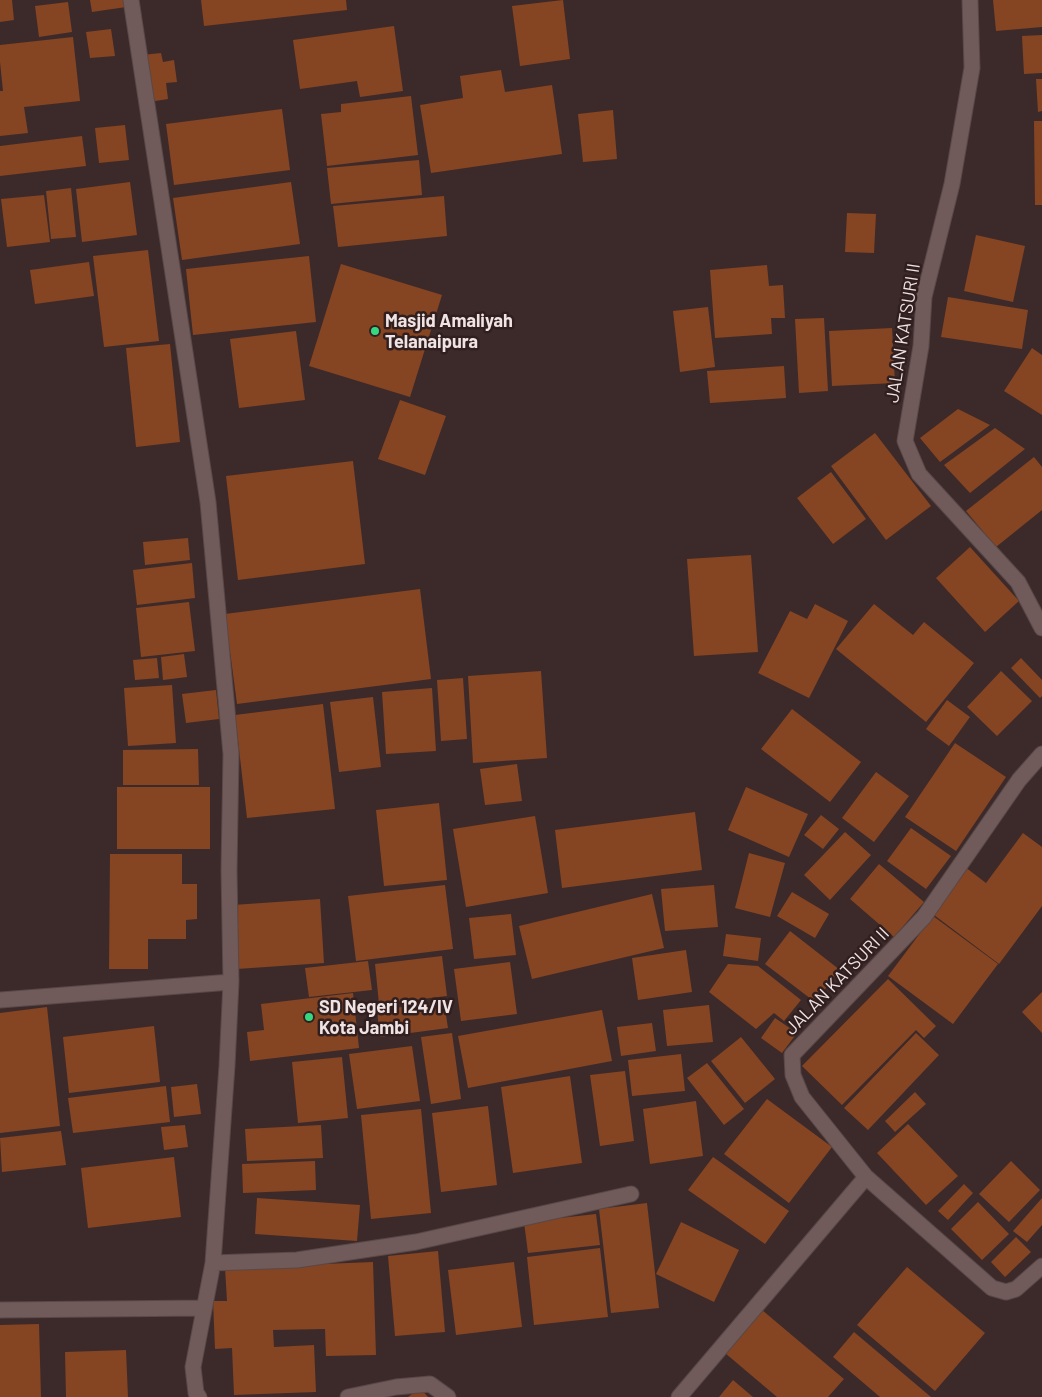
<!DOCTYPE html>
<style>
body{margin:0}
canvas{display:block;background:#3c2929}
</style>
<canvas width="1042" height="1397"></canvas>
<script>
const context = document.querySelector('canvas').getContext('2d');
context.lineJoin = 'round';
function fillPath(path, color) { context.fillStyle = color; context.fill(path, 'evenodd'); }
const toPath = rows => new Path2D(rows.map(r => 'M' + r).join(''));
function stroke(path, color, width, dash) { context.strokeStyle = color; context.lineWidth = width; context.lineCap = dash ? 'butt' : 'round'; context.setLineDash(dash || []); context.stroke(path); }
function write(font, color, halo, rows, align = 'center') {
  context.font = font + ' Barlow,sans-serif'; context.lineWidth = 5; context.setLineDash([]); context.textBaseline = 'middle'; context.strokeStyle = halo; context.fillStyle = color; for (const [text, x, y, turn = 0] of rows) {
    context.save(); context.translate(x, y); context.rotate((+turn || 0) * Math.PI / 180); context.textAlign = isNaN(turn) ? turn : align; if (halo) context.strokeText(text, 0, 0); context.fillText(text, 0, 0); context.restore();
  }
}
fillPath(toPath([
 [0,0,12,0,14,20,0,22],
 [90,0,125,0,126,7,92,12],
 [201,0,346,0,347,10,204,26],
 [563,0,570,59,520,66,512,6],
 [993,0,1042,0,1042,27,996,31],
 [68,2,72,32,39,37,35,6],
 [394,26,403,91,360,97,357,81,300,89,293,40],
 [111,29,115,56,90,58,86,32],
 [1042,35,1042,73,1024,74,1022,36],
 [73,37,80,101,24,107,28,133,0,136,0,91,3,91,0,62,0,45],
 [161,53,163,62,174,60,177,82,166,83,168,99,149,102,142,55],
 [501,70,505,92,552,85,562,154,431,173,420,105,463,98,460,76],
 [1036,79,1042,79,1042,111,1038,112],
 [411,96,418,155,327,166,321,114,341,112,341,104],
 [282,109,290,170,174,185,166,124],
 [613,110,617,159,583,162,578,114],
 [1034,121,1042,121,1042,205,1035,205],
 [125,125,129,160,99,163,95,128],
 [82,136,86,166,0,176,0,146],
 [419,160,422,195,331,204,327,168],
 [130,182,137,235,82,242,76,189],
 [291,182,300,244,182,260,173,198],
 [71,188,76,237,51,239,46,191],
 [44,195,50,242,7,247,1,199],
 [444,196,447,236,338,247,333,206],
 [847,213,876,214,874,253,845,252],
 [976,235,1025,246,1013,302,964,291],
 [148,250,159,341,104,347,93,256],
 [309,256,316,322,193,335,186,269],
 [89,262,94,296,35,304,30,270],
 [341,264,442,295,410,397,309,366],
 [767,265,769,286,783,285,785,318,771,318,772,334,715,338,710,270],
 [948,297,1028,310,1022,349,941,337],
 [708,307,715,367,680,372,673,311],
 [824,318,828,391,799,393,795,319],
 [892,328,895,383,832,386,829,331],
 [296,331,305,400,239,408,230,339],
 [170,344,180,442,136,447,126,348],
 [1032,348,1042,355,1042,415,1004,391],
 [784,366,786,398,710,403,707,371],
 [400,400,446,416,425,475,378,459],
 [958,409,990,425,940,462,920,438],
 [995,428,1025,449,970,493,944,465],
 [875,433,931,506,886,540,831,466],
 [1034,457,1042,467,1042,510,996,547,966,511],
 [353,461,365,564,238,580,226,476],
 [831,472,866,519,833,544,797,498],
 [188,538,190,560,145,565,143,542],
 [970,547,1019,601,985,632,936,578],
 [751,555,758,652,694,656,687,559],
 [192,563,195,598,137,605,133,570],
 [420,589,431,679,237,704,225,614],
 [189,602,195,651,141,657,136,608],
 [815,604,848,621,809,698,758,673,790,611,807,619],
 [874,604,913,635,924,622,974,663,926,722,836,649],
 [184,654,187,677,163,680,161,657],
 [157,658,159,678,135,680,133,660],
 [1021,658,1042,680,1042,696,1040,698,1011,668],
 [541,671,547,758,473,763,468,676],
 [1001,671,1032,701,997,736,967,707],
 [463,678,467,739,441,741,437,680],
 [172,685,176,743,128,746,124,688],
 [432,688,436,751,386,754,382,692],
 [216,690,219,719,186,723,182,694],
 [373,697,381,767,339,772,330,702],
 [947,700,970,717,949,746,926,729],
 [323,704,335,809,247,818,235,715],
 [792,709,861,762,830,802,761,749],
 [955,743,1006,777,956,851,905,817],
 [198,749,199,785,123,785,123,750],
 [517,764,522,801,485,805,480,769],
 [876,772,909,796,874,842,842,818],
 [117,787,210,787,210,849,117,849],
 [746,787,808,814,789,857,728,830],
 [439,803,447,880,384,886,376,810],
 [695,812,702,870,562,888,555,830],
 [821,815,839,829,823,849,804,835],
 [535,816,548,893,466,907,453,829],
 [911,828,951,856,926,889,887,861],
 [845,832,871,855,830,900,804,875],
 [1023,833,1042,847,1042,906,999,964,930,912,965,867,986,883],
 [749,853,785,863,770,917,735,908],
 [110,854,182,854,182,884,197,884,197,919,186,920,186,939,148,939,148,969,109,969],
 [879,864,924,902,894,937,850,899],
 [445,885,453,949,356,961,348,896],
 [714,885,718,927,665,931,661,889],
 [792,892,829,914,815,938,777,916],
 [652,894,664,948,532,979,519,926],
 [320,899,324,963,237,969,233,905],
 [511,914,516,955,474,959,469,918],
 [933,916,998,964,953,1024,888,976],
 [790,931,840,970,815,1002,765,964],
 [726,934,761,938,758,961,723,956],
 [686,950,692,992,638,1000,632,958],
 [442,956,447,996,379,1004,375,964],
 [368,961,372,990,309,997,305,968],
 [510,962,517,1014,461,1021,454,969],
 [728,964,758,966,801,1000,784,1021,774,1013,756,1029,709,992],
 [888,979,936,1026,924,1038,916,1030,842,1105,802,1066],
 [1042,992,1042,1033,1022,1012],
 [353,993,359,1048,250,1061,247,1032,264,1030,261,1004],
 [444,1002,448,1028,380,1037,377,1010],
 [709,1005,713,1042,667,1046,663,1010],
 [47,1007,60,1126,0,1133,0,1013],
 [602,1010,612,1061,468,1088,458,1036],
 [775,1018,797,1033,782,1053,761,1038],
 [652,1023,656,1051,621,1056,617,1027],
 [154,1026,160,1082,69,1093,63,1037],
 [452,1033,461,1099,431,1104,421,1037],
 [916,1033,939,1055,868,1130,844,1108],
 [741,1037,775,1079,745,1103,711,1061],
 [412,1046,420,1101,357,1109,349,1054],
 [681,1054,685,1091,632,1096,628,1060],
 [342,1057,348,1118,298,1123,292,1062],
 [707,1063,744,1109,724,1125,687,1078],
 [625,1071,634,1141,600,1146,590,1075],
 [570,1076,582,1163,513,1173,501,1087],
 [197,1084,201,1114,174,1117,171,1087],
 [166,1086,170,1122,73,1133,68,1098],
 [915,1092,926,1104,895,1132,885,1121],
 [767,1099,832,1147,789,1203,724,1154],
 [696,1101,703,1156,650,1164,643,1109],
 [488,1106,497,1185,441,1192,432,1113],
 [421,1109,431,1213,371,1219,361,1115],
 [908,1124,958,1176,926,1205,877,1153],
 [185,1125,188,1147,164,1150,161,1127],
 [321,1125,323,1158,247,1161,245,1129],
 [61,1131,66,1165,2,1172,0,1138],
 [174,1157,181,1217,88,1228,81,1168],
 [713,1157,789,1211,765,1244,688,1190],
 [315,1161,316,1190,243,1193,242,1164],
 [1011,1161,1040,1190,1009,1222,979,1194],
 [964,1184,973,1193,948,1220,938,1211],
 [257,1198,360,1205,357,1241,255,1234],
 [1042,1198,1042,1225,1027,1242,1013,1231],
 [978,1202,1009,1234,982,1260,951,1229],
 [647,1203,659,1308,611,1313,599,1209],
 [596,1214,600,1245,528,1253,524,1222],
 [681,1222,739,1250,714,1302,656,1274],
 [1016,1237,1031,1252,1005,1277,991,1262],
 [600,1248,608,1317,534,1325,527,1257],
 [438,1251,445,1332,395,1336,388,1256],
 [373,1262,376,1355,326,1356,325,1329,273,1330,274,1347,314,1345,316,1392,234,1395,232,1348,215,1349,213,1301,227,1301,225,1268],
 [514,1262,522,1327,456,1335,448,1270],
 [907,1267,985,1333,935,1391,857,1325],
 [762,1310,844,1379,828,1397,777,1397,725,1353],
 [39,1324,41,1397,0,1397,0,1325],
 [854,1332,931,1397,880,1397,833,1357],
 [126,1350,128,1397,66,1397,65,1352],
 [733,1380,753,1397,719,1397],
 [420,1388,428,1397,408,1397]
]), '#854422');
const street = toPath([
 [131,0,208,502,231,754,229,871,231,982,227,1066,213,1263,193,1367,196,1393,199,1397],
 [970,0,972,68,952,184,924,297,921,346,905,441,919,474,1018,582,1042,628],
 [1042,754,1019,780,924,917,792,1055,793,1075,802,1097,866,1177,992,1288,1006,1292,1016,1289,1042,1266],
 [0,1000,231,982],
 [213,1263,297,1260,416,1242,631,1194],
 [0,1310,204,1308],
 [348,1397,396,1387,430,1384,448,1397],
 [679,1397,866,1177]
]);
stroke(street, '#584848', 17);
stroke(street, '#705b5a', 15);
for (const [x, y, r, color] of [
 [375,331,5,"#35d881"],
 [309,1017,5,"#35d881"]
]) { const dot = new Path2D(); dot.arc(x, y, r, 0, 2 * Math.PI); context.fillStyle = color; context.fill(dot); stroke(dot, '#311f1f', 2); }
write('bold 18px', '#f0e3e3', '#311f1f', [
 ["Masjid Amaliyah",385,321],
 ["Telanaipura",385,342],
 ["SD Negeri 124/IV",319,1007],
 ["Kota Jambi",319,1028]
], 'left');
write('18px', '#f0e3e3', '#311f1f', [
 ["JALAN KATSURI II",903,333,-81],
 ["JALAN KATSURI II",837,981,-46]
]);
</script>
